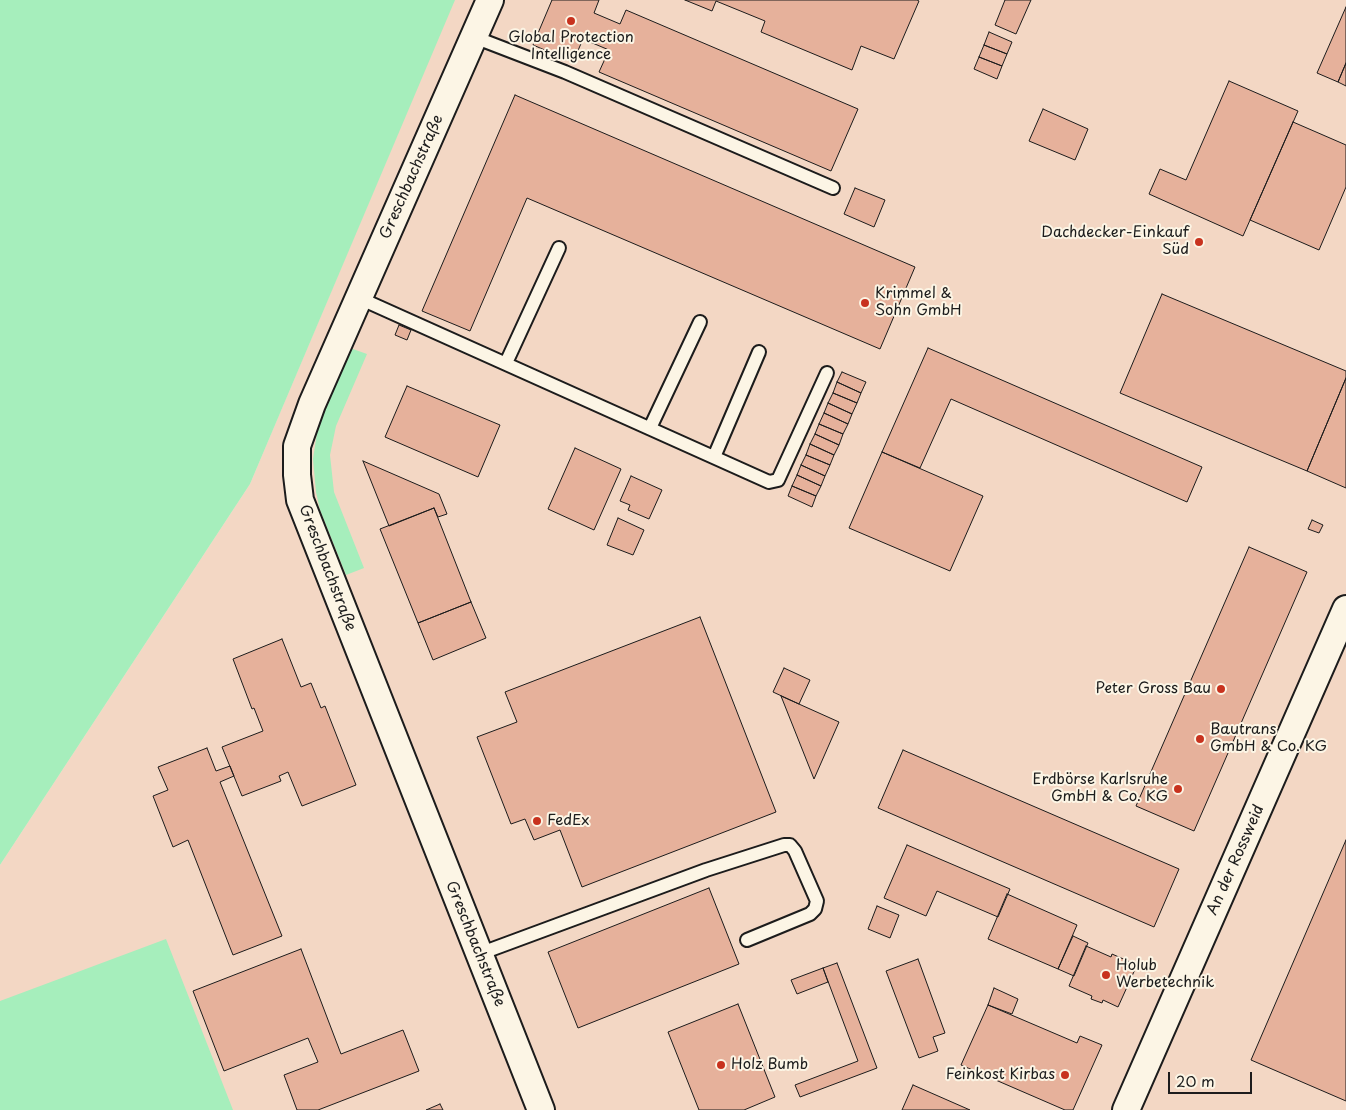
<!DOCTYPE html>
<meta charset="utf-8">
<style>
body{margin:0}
#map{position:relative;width:1346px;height:1110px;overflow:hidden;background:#f8e7d6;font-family:"Playpen Sans",sans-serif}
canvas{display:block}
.scale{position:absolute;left:1168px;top:1072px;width:84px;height:22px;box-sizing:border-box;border:2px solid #1c1c1c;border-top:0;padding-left:6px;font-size:15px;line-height:18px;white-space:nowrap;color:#1c1c1c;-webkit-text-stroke:4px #fcf5e5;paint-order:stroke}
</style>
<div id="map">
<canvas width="1346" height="1110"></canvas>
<div class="scale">20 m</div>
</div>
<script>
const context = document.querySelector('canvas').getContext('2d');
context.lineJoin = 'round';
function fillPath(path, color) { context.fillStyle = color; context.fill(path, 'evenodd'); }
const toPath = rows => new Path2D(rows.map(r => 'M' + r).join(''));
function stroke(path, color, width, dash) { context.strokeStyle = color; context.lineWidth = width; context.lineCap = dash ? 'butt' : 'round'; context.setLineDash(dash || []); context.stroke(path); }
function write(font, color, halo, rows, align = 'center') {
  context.font = font + ' "Playpen Sans",sans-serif'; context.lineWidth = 4; context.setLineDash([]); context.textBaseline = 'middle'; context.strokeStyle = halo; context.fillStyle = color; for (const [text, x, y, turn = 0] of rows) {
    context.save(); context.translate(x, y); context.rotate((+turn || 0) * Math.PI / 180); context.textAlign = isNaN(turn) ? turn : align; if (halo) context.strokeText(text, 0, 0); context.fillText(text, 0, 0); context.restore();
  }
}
fillPath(toPath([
 [454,0,1346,0,1346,1110,44,1110,0,1013,0,865,250,484]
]), '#f3d7c4');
fillPath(toPath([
 [0,0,455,0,250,484,0,865],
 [350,348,367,354,336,426,330,455,334,492,364,568,346,575,320,510,316,492,313,459,318,426],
 [166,939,233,1110,0,1110,0,1001]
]), '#a6eebc');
const building = toPath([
 [552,0,599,0,594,13,620,24,626,10,858,109,831,171,599,72,609,50,583,39,573,62,533,45,552,0],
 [685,0,917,0,919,1,894,59,861,46,852,70,761,32,765,21,716,1,712,11,685,0],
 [1005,0,1031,0,1016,34,995,25,1005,0],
 [1346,7,1346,63,1338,82,1317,73,1346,7],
 [989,32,1012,42,1007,54,984,45,989,32],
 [984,45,1007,54,1002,66,979,57,984,45],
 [979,57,1002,66,997,79,974,69,979,57],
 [1346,63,1346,86,1338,82,1346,63],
 [1229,81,1298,111,1243,236,1149,194,1160,169,1186,180,1229,81],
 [515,95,915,267,880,349,527,198,470,331,422,311,515,95],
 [1043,109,1088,129,1075,160,1029,141,1043,109],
 [1293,122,1346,145,1346,187,1319,250,1250,220,1293,122],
 [855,188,885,200,874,227,844,214,855,188],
 [1162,294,1346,371,1346,378,1307,471,1120,393,1162,294],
 [399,325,411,330,407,340,395,335,399,325],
 [928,348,1202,467,1187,502,951,399,920,468,882,452,928,348],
 [842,372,866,382,861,393,837,382,842,372],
 [1346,378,1346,488,1307,471,1346,378],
 [837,382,861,393,857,403,833,393,837,382],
 [407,386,500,425,478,477,385,437,407,386],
 [833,393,857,403,852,414,828,403,833,393],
 [828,403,852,414,848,424,824,413,828,403],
 [824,413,848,424,843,434,819,424,824,413],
 [819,424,843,434,839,445,815,434,819,424],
 [815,434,839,445,834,455,810,444,815,434],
 [810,444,834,455,830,465,806,455,810,444],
 [575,448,621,469,594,530,548,509,575,448],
 [882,452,983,496,950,571,849,528,882,452],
 [806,455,830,465,825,476,801,465,806,455],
 [363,461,439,494,447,514,438,517,434,508,389,526,363,461],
 [801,465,825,476,821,486,797,475,801,465],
 [797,475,821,486,816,496,792,486,797,475],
 [631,476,662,490,649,519,628,510,630,505,620,501,631,476],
 [792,486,816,496,812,507,788,496,792,486],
 [434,508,471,602,418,623,380,529,434,508],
 [618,518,644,530,633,555,607,545,618,518],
 [1312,520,1323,525,1319,533,1308,529,1312,520],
 [1249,547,1307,572,1194,831,1136,806,1249,547],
 [471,602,486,638,433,660,418,623,471,602],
 [700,617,776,812,582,887,560,830,534,840,525,819,511,824,477,737,517,722,505,692,700,617],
 [282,639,301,687,311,683,321,708,325,706,356,785,302,806,288,772,279,776,281,781,242,796,222,747,263,731,254,708,252,709,233,659,282,639],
 [784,668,810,680,799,704,773,692,784,668],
 [781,696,839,722,814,779,781,696],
 [207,748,216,771,230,766,234,776,220,782,282,936,233,955,188,840,173,847,153,796,168,790,158,767,207,748],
 [903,750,1179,869,1154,927,878,808,903,750],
 [1346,840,1346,1101,1251,1060,1346,840],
 [907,845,1010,889,998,917,937,891,926,916,884,898,907,845],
 [709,888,739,964,578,1028,548,952,709,888],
 [1007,894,1077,925,1058,969,988,939,1007,894],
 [877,906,899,915,890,938,868,929,877,906],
 [1073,936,1088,943,1074,976,1058,969,1073,936],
 [1086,946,1111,957,1112,954,1137,965,1118,1007,1103,1000,1102,1003,1091,999,1092,996,1069,986,1086,946],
 [301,949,341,1054,403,1030,419,1071,318,1110,297,1110,284,1075,318,1062,308,1038,224,1071,193,991,301,949],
 [918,959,945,1033,933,1037,938,1051,919,1058,886,971,918,959],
 [837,963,877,1068,800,1097,795,1085,858,1061,823,968,837,963],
 [823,968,828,982,797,994,791,980,823,968],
 [994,988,1018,999,1012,1014,988,1005,994,988],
 [738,1004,775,1097,744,1110,699,1110,668,1032,738,1004],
 [988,1005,1077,1043,1080,1036,1102,1045,1073,1110,1065,1110,961,1065,988,1005],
 [913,1085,970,1110,902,1110,913,1085],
 [440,1104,443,1110,426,1110,440,1104]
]);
fillPath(building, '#e6b19b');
stroke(building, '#1c1c1c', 1);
const service = toPath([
 [474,37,565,72,833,188],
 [359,298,769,482,778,480,827,373],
 [506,363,559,248],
 [650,428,700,322],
 [714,457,759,352],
 [479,954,706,870,784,845,790,845,795,851,817,901,815,909,810,914,747,940]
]);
const minor = toPath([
 [490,0,312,404,297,446,297,475,300,500,541,1110],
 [1126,1110,1346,609]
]);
stroke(service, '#1c1c1c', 16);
stroke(minor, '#1c1c1c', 30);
stroke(service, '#fcf5e5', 12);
stroke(minor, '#fcf5e5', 26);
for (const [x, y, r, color] of [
 [571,21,5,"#c8321e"],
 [1199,242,5,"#c8321e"],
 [865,303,5,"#c8321e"],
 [1221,689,5,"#c8321e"],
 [1200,739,5,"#c8321e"],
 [1178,789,5,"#c8321e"],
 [537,821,5,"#c8321e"],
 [1106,975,5,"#c8321e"],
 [721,1065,5,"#c8321e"],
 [1065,1075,5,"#c8321e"]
]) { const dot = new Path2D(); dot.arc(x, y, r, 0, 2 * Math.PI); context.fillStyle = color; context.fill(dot); stroke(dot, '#fcf5e5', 2); }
write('15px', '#1c1c1c', '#fcf5e5', [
 ["Global Protection",571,38,"center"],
 ["Intelligence",571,55,"center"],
 ["Dachdecker-Einkauf",1189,233,"right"],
 ["Süd",1189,250,"right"],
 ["Krimmel &",875,294],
 ["Sohn GmbH",875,311],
 ["Peter Gross Bau",1211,689,"right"],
 ["Bautrans",1210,730],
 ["GmbH & Co. KG",1210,747],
 ["Erdbörse Karlsruhe",1168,780,"right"],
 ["GmbH & Co. KG",1168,797,"right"],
 ["FedEx",547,821],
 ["Holub",1116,966],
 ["Werbetechnik",1116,983],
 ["Holz Bumb",731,1065],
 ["Feinkost Kirbas",1055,1075,"right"]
], 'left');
write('15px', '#1c1c1c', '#fcf5e5', [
 ["Greschbachstraße",412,177,-66],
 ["Greschbachstraße",327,568,69],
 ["An der Rossweid",1236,860,-66],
 ["Greschbachstraße",475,944,68]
]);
</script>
